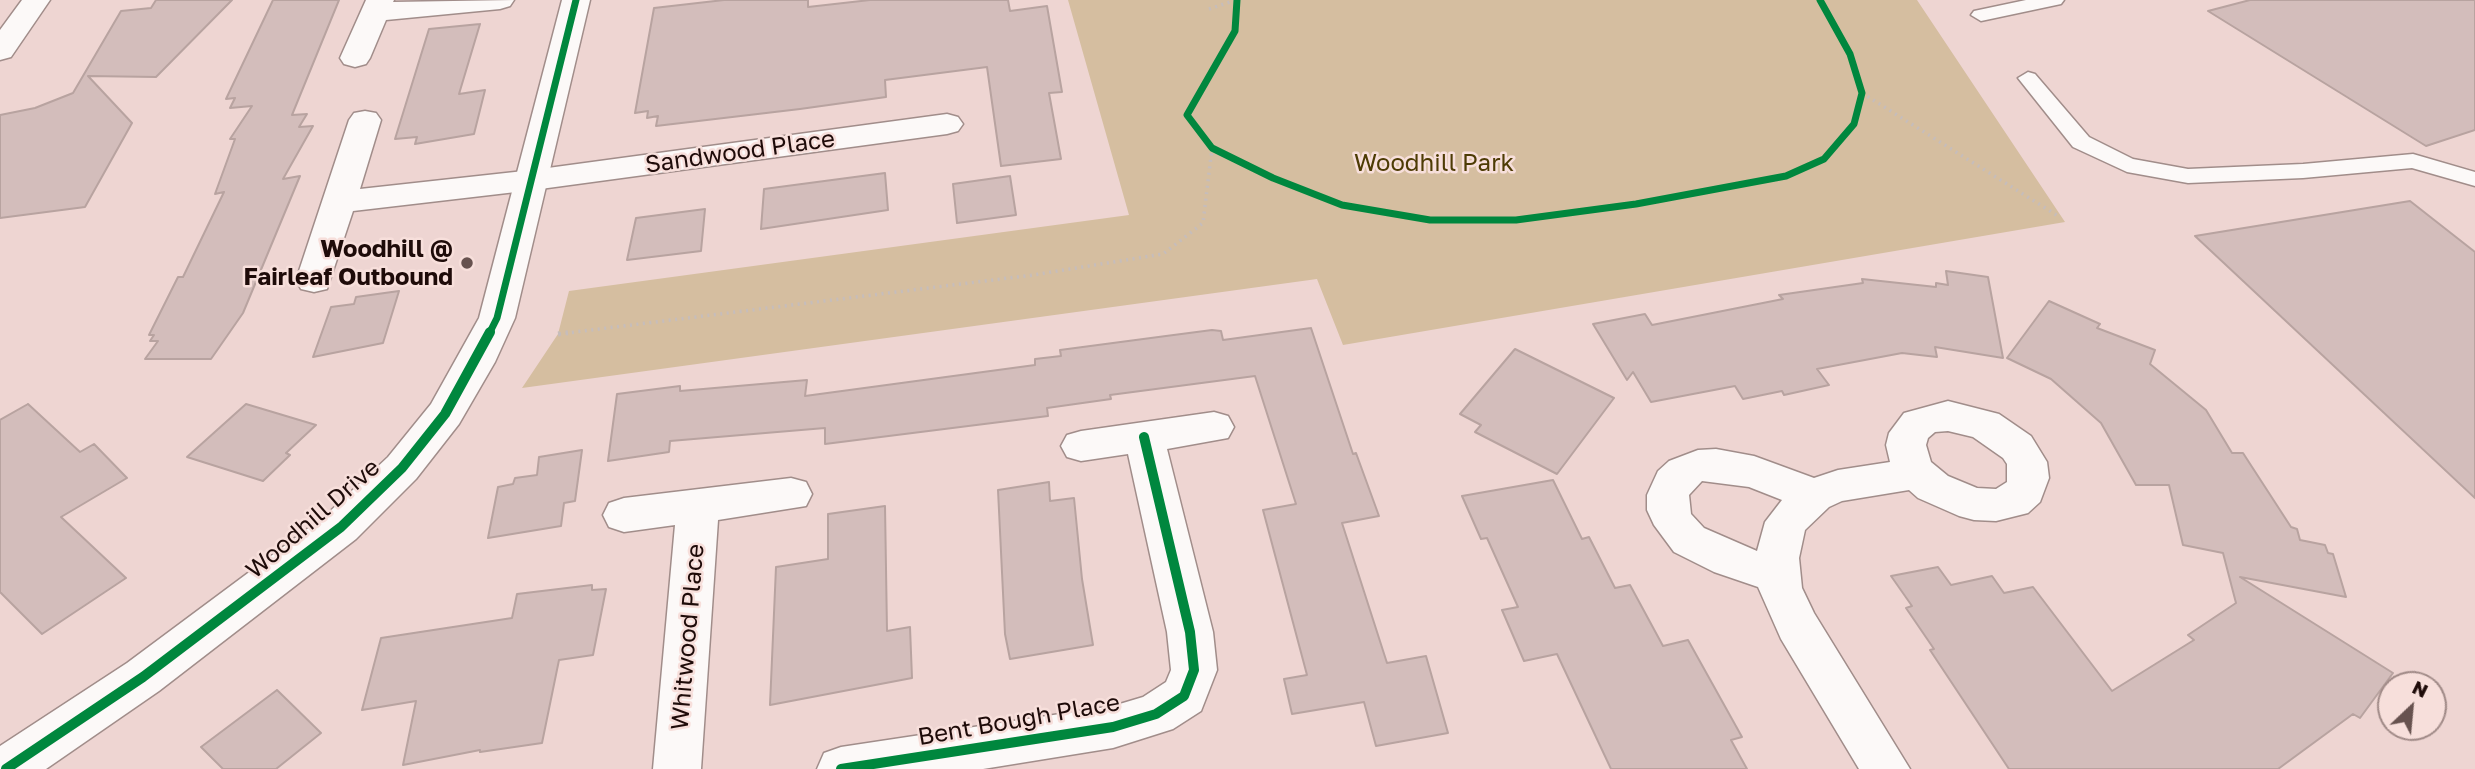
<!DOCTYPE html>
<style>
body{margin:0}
#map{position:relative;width:2475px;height:769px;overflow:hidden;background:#eed5d2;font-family:"Golos Text",sans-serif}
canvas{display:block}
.north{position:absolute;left:2377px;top:671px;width:70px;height:70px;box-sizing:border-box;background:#f7dfdb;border:2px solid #a08a87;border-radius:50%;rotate:26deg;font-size:19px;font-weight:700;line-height:28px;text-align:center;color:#1e0b09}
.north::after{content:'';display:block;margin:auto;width:24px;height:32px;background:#67524f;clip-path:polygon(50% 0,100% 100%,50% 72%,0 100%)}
</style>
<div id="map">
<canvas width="2475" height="769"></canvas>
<div class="north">N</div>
</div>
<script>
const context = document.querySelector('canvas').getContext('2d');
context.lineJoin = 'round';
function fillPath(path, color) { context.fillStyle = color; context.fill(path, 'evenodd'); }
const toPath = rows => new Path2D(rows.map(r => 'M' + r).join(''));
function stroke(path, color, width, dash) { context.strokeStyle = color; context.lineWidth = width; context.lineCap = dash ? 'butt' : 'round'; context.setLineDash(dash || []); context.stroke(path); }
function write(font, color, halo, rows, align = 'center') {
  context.font = font + ' "Golos Text",sans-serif'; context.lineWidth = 5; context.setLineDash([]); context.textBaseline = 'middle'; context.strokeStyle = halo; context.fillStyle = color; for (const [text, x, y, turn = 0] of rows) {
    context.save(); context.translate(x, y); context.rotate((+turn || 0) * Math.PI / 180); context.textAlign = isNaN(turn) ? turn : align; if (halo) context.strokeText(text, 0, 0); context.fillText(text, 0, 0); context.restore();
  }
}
fillPath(toPath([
 [1068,0,1917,0,2065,222,1343,345,1317,279,522,388,558,334,569,291,1129,215]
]), '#d5bea0');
const building = toPath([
 [156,0,232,0,156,77,88,76,132,123,85,207,0,218,0,115,35,108,73,93,121,11,151,8,156,0],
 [273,0,339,0,292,115,307,114,299,127,313,126,283,179,300,176,243,313,211,359,145,359,158,341,150,341,154,335,149,335,178,277,183,277,224,192,215,194,235,139,230,139,252,106,230,108,235,98,226,99,273,0],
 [724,0,808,0,808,7,870,0,1008,0,1010,11,1047,6,1062,92,1049,93,1061,159,1001,166,987,67,885,80,886,97,800,109,656,126,658,116,647,118,648,111,635,113,654,8,724,0],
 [2250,0,2475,0,2475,130,2426,146,2208,11,2250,0],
 [480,24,459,94,485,90,474,134,415,144,417,137,395,139,429,29,480,24],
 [885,173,888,210,761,229,764,189,885,173],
 [1010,176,1016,215,957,223,953,184,1010,176],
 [2410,201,2475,252,2475,498,2195,236,2410,201],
 [705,209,701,251,627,260,636,218,705,209],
 [1946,271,1988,277,2003,358,1935,347,1937,357,1902,353,1817,369,1829,385,1784,395,1782,391,1743,399,1735,386,1651,402,1633,372,1627,380,1593,324,1645,314,1652,325,1783,299,1779,295,1863,283,1862,279,1936,287,1936,283,1948,285,1946,271],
 [399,291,383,343,313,357,331,307,354,304,356,297,399,291],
 [2049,301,2100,324,2097,328,2155,350,2150,364,2206,410,2232,453,2243,453,2291,527,2297,529,2300,540,2325,545,2328,553,2333,554,2346,597,2240,577,2393,673,2360,718,2353,714,2278,769,2009,769,1930,650,1934,649,1906,608,1912,606,1891,576,1938,567,1951,585,1992,576,2004,593,2033,587,2112,691,2194,640,2188,635,2236,603,2223,553,2183,545,2169,485,2136,485,2101,423,2051,379,2007,358,2049,301],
 [1311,328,1353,454,1356,453,1379,516,1342,523,1387,663,1426,656,1448,733,1376,746,1364,702,1292,714,1284,679,1307,675,1263,510,1296,504,1255,376,1110,395,1111,399,1047,408,1048,416,825,444,825,428,670,441,669,452,608,461,617,394,680,386,680,391,807,380,805,396,1035,365,1035,359,1061,356,1060,350,1166,336,1212,330,1221,331,1223,340,1311,328],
 [1515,349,1614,398,1557,474,1475,432,1481,425,1460,414,1515,349],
 [28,404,80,452,94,444,127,478,61,517,126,578,42,634,0,592,0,420,28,404],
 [246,404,316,425,286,453,290,455,263,481,187,457,246,404],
 [582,450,575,501,564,503,561,526,488,538,498,487,513,484,515,478,537,475,539,457,582,450],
 [1553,480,1582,539,1589,537,1615,588,1630,585,1663,646,1688,640,1742,737,1731,740,1747,769,1611,769,1557,654,1524,661,1502,610,1518,607,1487,538,1481,539,1462,496,1553,480],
 [1049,482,1050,501,1074,498,1082,579,1093,645,1010,659,1005,634,998,490,1049,482],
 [885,506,887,631,910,627,912,678,770,705,776,567,828,559,828,514,885,506],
 [592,585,592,590,606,589,593,655,559,660,542,743,480,752,480,750,403,765,416,701,362,710,381,638,512,618,517,594,592,585],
 [277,690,321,733,276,769,223,769,201,747,277,690]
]);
fillPath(building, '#d3bdbb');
stroke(building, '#b8a3a0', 2);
const service = toPath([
 [2026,0,2064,0,2061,4,1981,21,1971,15,1974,11,2026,0],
 [2028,72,2035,74,2089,137,2133,159,2188,169,2303,164,2413,154,2475,172,2475,186,2412,168,2303,178,2188,183,2127,172,2073,147,2018,78,2028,72]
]);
const minor = toPath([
 [22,0,50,0,11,57,0,60,0,30,22,0],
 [366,0,394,0,393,2,514,0,510,6,500,9,386,20,370,58,366,64,355,67,344,64,340,58,366,0],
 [365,111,376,113,381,120,360,189,533,170,947,114,958,117,963,124,958,131,947,134,533,190,353,211,327,289,314,292,301,289,296,280,349,120,354,113,365,111],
 [1948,401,1999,414,2031,436,2047,462,2049,478,2040,502,2028,513,1996,521,1974,520,1959,516,1918,498,1909,490,1842,501,1829,507,1805,530,1799,558,1802,588,1814,613,1910,769,1859,769,1781,639,1758,587,1714,572,1674,552,1654,525,1647,510,1647,495,1658,471,1669,461,1698,450,1716,449,1754,456,1814,478,1838,470,1890,462,1886,445,1889,433,1904,413,1948,401],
 [1948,431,1973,437,2003,458,2007,464,2007,482,1996,489,1977,488,1948,476,1931,462,1926,445,1928,438,1935,432,1948,431],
 [1702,481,1749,487,1782,500,1765,522,1757,551,1704,528,1691,514,1689,495,1702,481],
 [1214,412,1228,416,1234,427,1228,438,1167,449,1213,632,1217,670,1201,711,1173,729,1113,748,983,769,817,769,824,753,841,747,1113,706,1143,697,1166,682,1171,670,1167,632,1128,454,1081,461,1067,457,1061,446,1067,435,1081,431,1214,412],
 [791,478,806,482,812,494,806,506,718,520,701,769,653,769,675,525,624,532,609,527,603,515,609,503,624,498,791,478]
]);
const tertiary = toPath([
 [562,0,590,0,515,318,495,362,459,424,416,479,356,539,159,691,46,769,0,769,0,746,127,663,326,515,388,457,431,404,479,318,562,0]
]);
stroke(service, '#a18d8a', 3);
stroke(minor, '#a18d8a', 3);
stroke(tertiary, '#a18d8a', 3);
stroke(toPath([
 [1209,9,1236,0],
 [1862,93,2058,216],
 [559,334,1033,275,1163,254,1203,223,1212,148]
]), '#c6bdbb', 3.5, [2, 4.5]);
stroke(toPath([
 [558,334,573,332]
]), '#c6bdbb', 5, [2, 6]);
fillPath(service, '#fcf9f8');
fillPath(minor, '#fcf9f8');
fillPath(tertiary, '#fcf9f8');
stroke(toPath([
 [1237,0,1235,31,1187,115,1212,148,1273,178,1342,205,1430,220,1516,220,1636,204,1786,176,1824,159,1854,124,1862,93,1850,54,1820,0],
 [489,334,497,318,576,0]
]), '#00873e', 7);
stroke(toPath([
 [6,769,143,677,341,527,402,468,445,414,490,332],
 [841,769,1113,727,1156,714,1184,696,1194,670,1190,632,1144,437]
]), '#00873e', 10);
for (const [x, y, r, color] of [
 [467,263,7,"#67524f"]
]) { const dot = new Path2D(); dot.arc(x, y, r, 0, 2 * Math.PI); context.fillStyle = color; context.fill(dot); stroke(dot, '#f7dfdb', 2.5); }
write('24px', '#1e0b09', '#f7dfdb', [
 ["Sandwood Place",740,152,-8],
 ["Woodhill Drive",313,519,-41],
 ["Whitwood Place",688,637,-85],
 ["Bent Bough Place",1019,720,-10]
]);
write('24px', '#4d3b04', '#f7dfdb', [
 ["Woodhill Park",1434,163]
]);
write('bold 24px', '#1e0b09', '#f7dfdb', [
 ["Woodhill @",453,249],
 ["Fairleaf Outbound",453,277]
], 'right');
</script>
